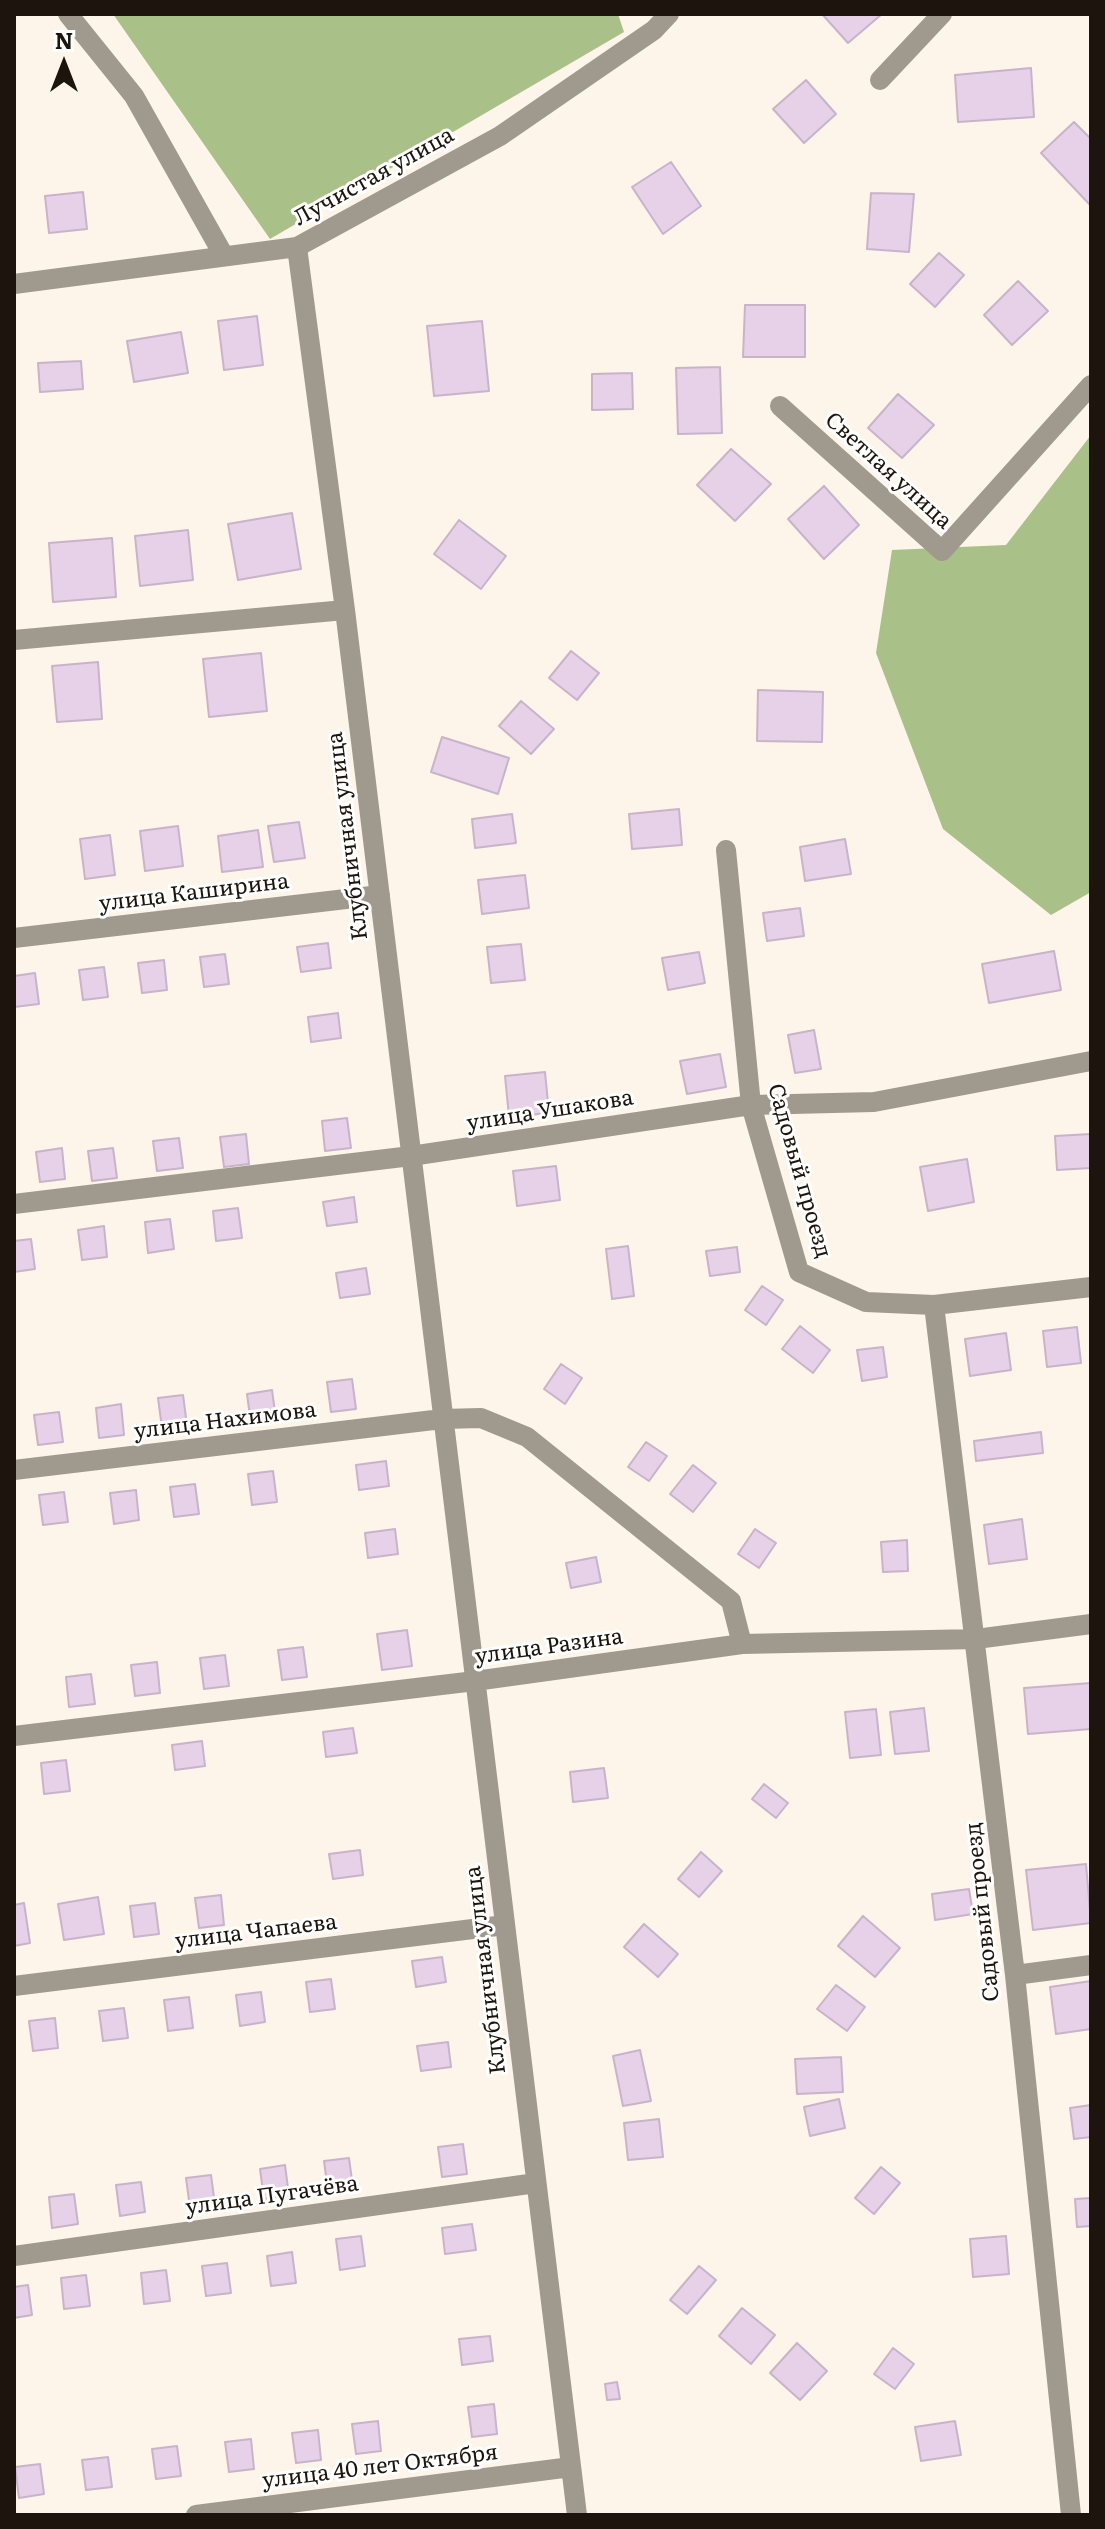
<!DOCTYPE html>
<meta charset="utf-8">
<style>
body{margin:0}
#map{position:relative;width:1105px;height:2529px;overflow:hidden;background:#fdf4ea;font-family:Literata,serif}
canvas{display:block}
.frame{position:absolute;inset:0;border:16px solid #1d150d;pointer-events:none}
.north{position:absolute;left:24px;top:24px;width:80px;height:80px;-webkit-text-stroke:6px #fff;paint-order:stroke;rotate:0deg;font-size:22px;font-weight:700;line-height:32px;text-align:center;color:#1d150d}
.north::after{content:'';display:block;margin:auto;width:28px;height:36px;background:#1d150d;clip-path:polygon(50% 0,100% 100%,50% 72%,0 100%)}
</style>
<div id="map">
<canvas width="1105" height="2529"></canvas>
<div class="frame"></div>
<div class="north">N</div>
</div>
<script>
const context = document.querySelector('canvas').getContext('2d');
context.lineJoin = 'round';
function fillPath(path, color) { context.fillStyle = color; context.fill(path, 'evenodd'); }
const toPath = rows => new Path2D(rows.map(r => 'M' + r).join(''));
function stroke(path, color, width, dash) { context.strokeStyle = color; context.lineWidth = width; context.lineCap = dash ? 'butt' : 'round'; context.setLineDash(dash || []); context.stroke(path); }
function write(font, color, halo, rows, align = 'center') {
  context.font = font + ' Literata,serif'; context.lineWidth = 6; context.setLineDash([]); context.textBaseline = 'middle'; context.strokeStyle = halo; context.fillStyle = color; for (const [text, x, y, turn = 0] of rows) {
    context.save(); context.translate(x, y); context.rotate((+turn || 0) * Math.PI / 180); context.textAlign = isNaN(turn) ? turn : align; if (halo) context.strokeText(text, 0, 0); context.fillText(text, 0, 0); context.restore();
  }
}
fillPath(toPath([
 [113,14,618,14,624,32,270,239],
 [1091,435,1091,892,1051,915,943,829,876,653,892,550,1006,545]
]), '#a9c089');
const building = toPath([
 [822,14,882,14,848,43,822,14],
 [1031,68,1034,117,958,122,955,75,1031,68],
 [806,80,836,114,804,143,773,109,806,80],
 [1074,122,1091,139,1091,206,1041,153,1074,122],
 [671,162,701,206,663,234,632,187,671,162],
 [83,192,87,229,49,233,45,196,83,192],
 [871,193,914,194,909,252,867,249,871,193],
 [939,253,964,275,935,307,910,284,939,253],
 [1018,281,1048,311,1012,345,984,315,1018,281],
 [745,305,805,305,805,357,743,357,745,305],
 [257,316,263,365,224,370,218,321,257,316],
 [482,321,489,391,434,396,427,326,482,321],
 [181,332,188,373,134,382,127,341,181,332],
 [81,361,83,389,40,392,38,363,81,361],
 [720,367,722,433,678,434,676,368,720,367],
 [632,373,633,409,592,410,592,374,632,373],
 [898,394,934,425,902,458,868,428,898,394],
 [731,449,771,484,735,521,697,485,731,449],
 [824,486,859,525,824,559,788,519,824,486],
 [292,513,301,569,238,580,228,524,292,513],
 [459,520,506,556,481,589,434,554,459,520],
 [188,530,193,580,140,586,135,536,188,530],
 [112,538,116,597,53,602,49,543,112,538],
 [571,651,599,673,577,700,549,678,571,651],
 [261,653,267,711,209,717,203,659,261,653],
 [98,662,102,719,57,722,52,666,98,662],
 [758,690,823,692,822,742,757,741,758,690],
 [521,701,554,729,531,754,499,726,521,701],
 [442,737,509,758,498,794,431,772,442,737],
 [679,809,682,845,632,849,629,814,679,809],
 [512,814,516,843,475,848,472,819,512,814],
 [299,822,305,858,274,862,268,826,299,822],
 [178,826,183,866,145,871,140,831,178,826],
 [258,830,263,867,222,872,218,836,258,830],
 [110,835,115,875,85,879,80,839,110,835],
 [845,839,851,874,805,881,800,847,845,839],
 [525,875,529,908,482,914,478,880,525,875],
 [800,908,804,936,767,941,763,913,800,908],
 [328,943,331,968,301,972,297,947,328,943],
 [521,944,525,980,491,983,487,947,521,944],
 [1054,951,1061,990,989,1003,982,964,1054,951],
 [699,952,705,983,668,990,662,958,699,952],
 [225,954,229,984,204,987,200,957,225,954],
 [164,960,167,990,142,993,138,963,164,960],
 [104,967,108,997,83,1000,79,970,104,967],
 [35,973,39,1004,14,1007,14,976,35,973],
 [338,1013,341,1038,311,1042,308,1017,338,1013],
 [814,1030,821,1069,795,1073,788,1035,814,1030],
 [720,1054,726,1087,687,1094,680,1061,720,1054],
 [545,1072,549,1113,509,1117,505,1076,545,1072],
 [347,1118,351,1148,325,1151,322,1121,347,1118],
 [246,1134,249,1164,224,1167,220,1137,246,1134],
 [1091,1134,1091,1168,1057,1170,1055,1136,1091,1134],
 [179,1138,183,1168,157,1171,153,1141,179,1138],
 [62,1148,65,1179,40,1182,36,1152,62,1148],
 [113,1148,117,1178,92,1181,88,1151,113,1148],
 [967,1159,974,1202,928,1211,920,1167,967,1159],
 [556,1166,560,1200,517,1206,513,1171,556,1166],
 [354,1197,357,1222,327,1226,323,1202,354,1197],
 [238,1208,242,1238,216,1241,213,1211,238,1208],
 [170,1219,174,1249,148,1253,145,1222,170,1219],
 [104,1226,107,1257,82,1260,78,1230,104,1226],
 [31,1239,35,1269,14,1272,14,1241,31,1239],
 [628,1246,634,1296,612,1299,606,1249,628,1246],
 [737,1247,740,1272,710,1276,706,1251,737,1247],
 [366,1268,370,1294,340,1298,336,1273,366,1268],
 [762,1286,783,1300,766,1325,745,1310,762,1286],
 [800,1326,830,1350,813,1373,782,1349,800,1326],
 [1077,1327,1081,1363,1047,1367,1043,1331,1077,1327],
 [1006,1333,1011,1370,970,1376,965,1339,1006,1333],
 [883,1347,887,1377,862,1381,857,1350,883,1347],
 [561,1364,582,1378,565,1404,544,1389,561,1364],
 [352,1379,356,1409,331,1412,327,1382,352,1379],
 [272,1390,276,1420,251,1424,247,1394,272,1390],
 [183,1395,187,1425,162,1428,158,1398,183,1395],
 [121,1404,124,1435,99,1438,96,1408,121,1404],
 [59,1412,63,1442,38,1445,34,1415,59,1412],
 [1041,1432,1043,1453,976,1461,974,1441,1041,1432],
 [646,1442,667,1456,649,1481,628,1467,646,1442],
 [386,1461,389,1486,359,1490,356,1465,386,1461],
 [693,1465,716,1483,693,1512,670,1494,693,1465],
 [273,1471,277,1502,252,1505,248,1474,273,1471],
 [195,1484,199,1514,174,1517,170,1487,195,1484],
 [136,1490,139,1520,114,1524,110,1493,136,1490],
 [64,1492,68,1522,43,1525,39,1495,64,1492],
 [1022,1519,1027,1559,989,1564,984,1525,1022,1519],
 [395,1529,398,1554,368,1558,365,1533,395,1529],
 [755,1529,776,1543,759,1568,738,1554,755,1529],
 [907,1540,908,1571,883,1572,881,1542,907,1540],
 [596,1557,601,1582,571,1588,566,1563,596,1557],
 [407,1630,412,1666,382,1670,377,1634,407,1630],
 [303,1647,307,1677,282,1680,278,1650,303,1647],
 [225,1655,229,1686,204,1689,200,1658,225,1655],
 [157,1662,160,1693,135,1696,131,1665,157,1662],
 [91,1674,95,1704,69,1707,66,1677,91,1674],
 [1091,1683,1091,1729,1028,1734,1024,1688,1091,1683],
 [924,1708,929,1751,895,1754,890,1712,924,1708],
 [876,1709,881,1755,850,1758,845,1712,876,1709],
 [353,1728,357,1753,326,1757,323,1732,353,1728],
 [202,1741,205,1766,175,1770,172,1745,202,1741],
 [66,1760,70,1791,44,1794,41,1763,66,1760],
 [604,1768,608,1798,573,1802,570,1772,604,1768],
 [764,1784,788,1803,776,1818,752,1799,764,1784],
 [360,1850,363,1875,333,1879,329,1854,360,1850],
 [701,1852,722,1871,699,1897,678,1879,701,1852],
 [1086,1864,1091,1923,1033,1930,1026,1870,1086,1864],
 [969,1889,973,1914,935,1920,932,1894,969,1889],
 [221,1895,224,1925,199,1928,195,1898,221,1895],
 [98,1897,104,1934,64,1940,58,1904,98,1897],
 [24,1903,30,1943,14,1946,14,1905,24,1903],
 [155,1903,159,1934,134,1937,130,1906,155,1903],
 [863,1916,900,1948,875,1977,838,1946,863,1916],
 [644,1924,678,1954,658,1977,624,1947,644,1924],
 [442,1957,446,1982,416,1987,412,1961,442,1957],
 [331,1979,335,2009,310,2012,306,1982,331,1979],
 [1091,1981,1091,2029,1056,2034,1050,1987,1091,1981],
 [836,1985,865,2007,847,2031,817,2009,836,1985],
 [261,1992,265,2022,240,2026,236,1995,261,1992],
 [189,1997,193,2028,168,2031,164,2000,189,1997],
 [124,2008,128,2038,103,2041,99,2011,124,2008],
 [55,2018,58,2048,33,2051,29,2021,55,2018],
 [448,2042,451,2067,421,2071,417,2046,448,2042],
 [640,2050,651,2101,623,2106,613,2056,640,2050],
 [841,2057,843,2092,797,2094,795,2059,841,2057],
 [839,2099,845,2128,810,2136,804,2107,839,2099],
 [1091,2105,1091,2137,1074,2139,1070,2108,1091,2105],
 [659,2119,663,2157,628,2160,624,2123,659,2119],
 [463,2144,467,2174,442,2177,438,2147,463,2144],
 [349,2158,353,2188,328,2191,324,2161,349,2158],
 [285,2165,289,2196,264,2199,260,2169,285,2165],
 [881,2167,900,2183,874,2214,855,2198,881,2167],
 [211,2175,215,2205,190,2208,186,2178,211,2175],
 [141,2182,145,2212,120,2216,116,2185,141,2182],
 [74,2194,78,2224,52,2228,49,2197,74,2194],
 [1091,2198,1091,2226,1077,2227,1075,2199,1091,2198],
 [472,2224,476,2250,445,2254,442,2228,472,2224],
 [361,2236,365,2266,340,2270,336,2239,361,2236],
 [1006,2236,1009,2274,973,2277,970,2239,1006,2236],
 [292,2252,296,2283,271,2286,267,2256,292,2252],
 [227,2263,231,2293,206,2296,202,2266,227,2263],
 [699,2266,716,2280,687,2314,670,2300,699,2266],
 [166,2270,170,2301,144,2304,141,2273,166,2270],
 [86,2275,90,2306,64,2309,61,2278,86,2275],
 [28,2285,32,2315,14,2318,14,2287,28,2285],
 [742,2308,775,2335,751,2364,719,2336,742,2308],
 [490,2336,493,2361,462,2365,459,2339,490,2336],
 [797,2343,827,2371,800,2400,770,2373,797,2343],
 [893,2348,914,2364,895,2389,874,2374,893,2348],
 [617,2382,620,2399,607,2400,605,2384,617,2382],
 [494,2404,497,2434,472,2437,468,2407,494,2404],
 [378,2421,381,2451,356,2454,352,2424,378,2421],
 [955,2421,961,2455,921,2461,915,2427,955,2421],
 [318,2430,321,2460,296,2463,292,2433,318,2430],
 [251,2439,254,2469,229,2472,225,2442,251,2439],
 [177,2446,181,2476,156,2479,152,2449,177,2446],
 [108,2457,112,2487,86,2490,82,2460,108,2457],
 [40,2464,44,2494,19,2498,15,2467,40,2464]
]);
fillPath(building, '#e7d1e8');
stroke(building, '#c9b3ca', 2);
stroke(toPath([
 [68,14,134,96,224,256],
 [880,80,942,14],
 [297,247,345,610,577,2515],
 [14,284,297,247,500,136,654,30,669,14],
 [780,406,942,551,1091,385],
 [14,640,345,610],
 [726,850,751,1105,799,1272,866,1302,934,1305,1015,1975,1071,2515],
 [14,938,380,895],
 [14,1204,411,1156,751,1105,874,1102,1091,1061],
 [934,1305,1091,1287],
 [14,1470,442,1419,481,1418,527,1437,731,1601,742,1644],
 [14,1736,475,1681,742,1644,976,1639,1091,1624],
 [1015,1975,1091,1965],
 [14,1986,505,1925],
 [14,2256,536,2183],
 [196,2515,571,2467]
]), '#9f998e', 20);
write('22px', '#1d150d', '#fff', [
 ["Лучистая улица",374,177,-29],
 ["Светлая улица",888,471,42],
 ["Клубничная улица",348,836,-97],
 ["улица Каширина",194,893,-7],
 ["улица Ушакова",550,1111,-9],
 ["Садовый проезд",799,1171,74],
 ["улица Нахимова",225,1421,-7],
 ["улица Разина",549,1647,-8],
 ["Садовый проезд",983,1912,-96],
 ["улица Чапаева",256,1932,-7],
 ["Клубничная улица",486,1970,-97],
 ["улица Пугачёва",272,2196,-8],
 ["улица 40 лет Октября",380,2467,-7]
]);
</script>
